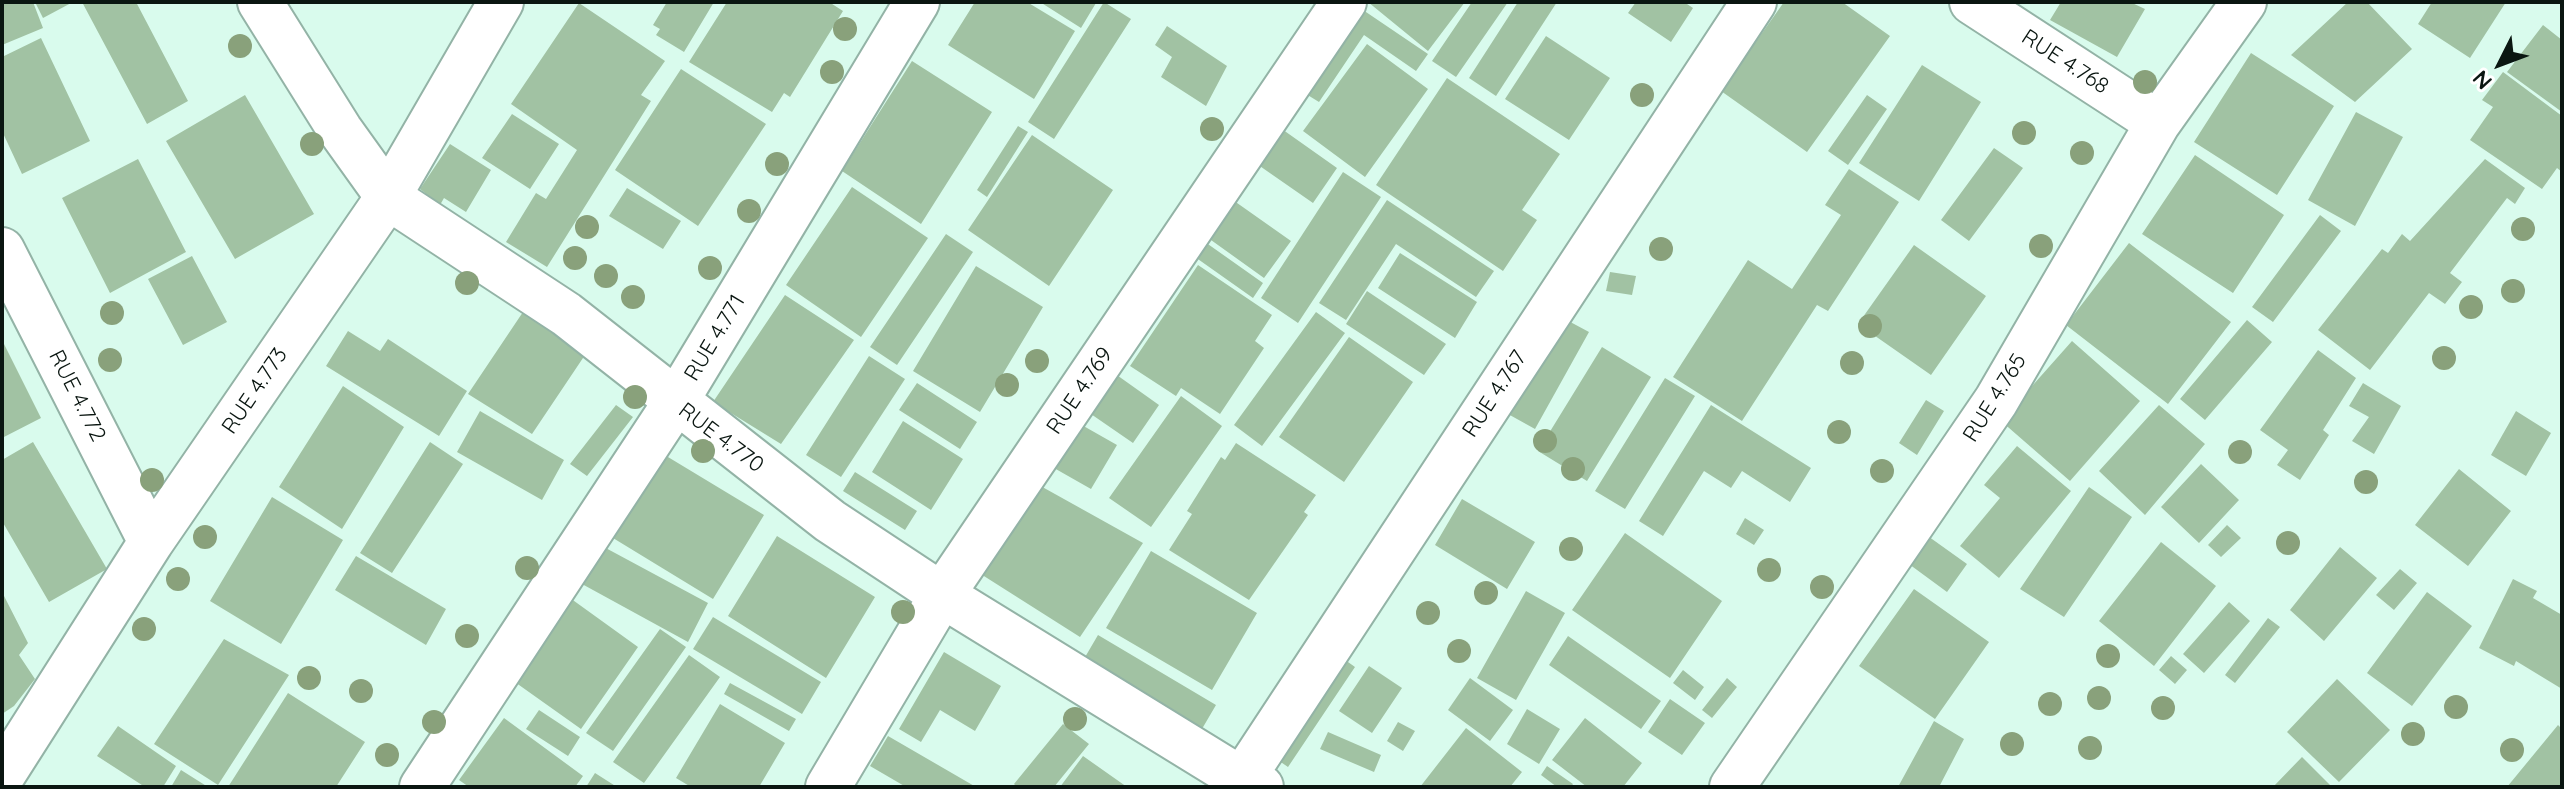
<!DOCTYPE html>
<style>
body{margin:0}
#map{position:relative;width:2564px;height:789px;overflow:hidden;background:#d9fbed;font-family:Quicksand,sans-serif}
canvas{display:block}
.frame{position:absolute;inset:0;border:4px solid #0a1611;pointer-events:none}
.north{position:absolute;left:2460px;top:24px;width:80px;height:80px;-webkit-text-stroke:6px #fff;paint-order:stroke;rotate:228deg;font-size:22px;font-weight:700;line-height:32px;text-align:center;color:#0a1611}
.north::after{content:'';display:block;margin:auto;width:28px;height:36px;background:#0a1611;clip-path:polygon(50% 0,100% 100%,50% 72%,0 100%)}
</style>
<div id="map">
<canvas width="2564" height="789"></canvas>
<div class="frame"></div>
<div class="north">N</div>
</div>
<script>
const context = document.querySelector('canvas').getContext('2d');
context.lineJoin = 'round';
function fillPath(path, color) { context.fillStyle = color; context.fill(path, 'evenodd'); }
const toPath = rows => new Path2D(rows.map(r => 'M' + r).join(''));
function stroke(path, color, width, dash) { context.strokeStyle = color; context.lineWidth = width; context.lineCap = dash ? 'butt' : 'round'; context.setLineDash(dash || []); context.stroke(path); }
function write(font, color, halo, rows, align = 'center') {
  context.font = font + ' Quicksand,sans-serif'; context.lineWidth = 6; context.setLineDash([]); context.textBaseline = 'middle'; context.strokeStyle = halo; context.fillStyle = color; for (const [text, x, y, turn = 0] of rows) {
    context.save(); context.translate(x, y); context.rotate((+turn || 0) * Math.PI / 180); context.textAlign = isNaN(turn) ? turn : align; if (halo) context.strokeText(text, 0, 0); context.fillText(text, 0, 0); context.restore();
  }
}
fillPath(toPath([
 [33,2,43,28,2,45,2,3],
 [35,2,73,2,43,18],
 [82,2,136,2,188,101,147,124],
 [667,2,714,2,684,52,656,35,660,29,653,25],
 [727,2,829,2,843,11,790,97,784,93,772,112,689,62],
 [975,2,1027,2,1075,31,1034,99,948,45],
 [1040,2,1094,2,1096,3,1081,28],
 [1104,2,1131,19,1054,139,1028,122],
 [1368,2,1465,2,1428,51],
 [1472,2,1508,2,1456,77,1432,61],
 [1518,2,1557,2,1496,96,1469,78],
 [1636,2,1684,2,1693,8,1671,42,1628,13],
 [1784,2,1842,2,1890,36,1807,152,1721,91],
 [2061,2,2130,2,2145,9,2117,57,2050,20],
 [2348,2,2367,2,2412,49,2355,102,2291,55],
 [2432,2,2506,2,2470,58,2418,24],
 [579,3,665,61,641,95,651,101,547,267,506,242,536,193,546,199,577,150,511,104],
 [1363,10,1428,54,1416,71,1364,35,1319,102,1306,94],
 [2543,25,2562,40,2562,112,2507,72],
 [1167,26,1227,66,1206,106,1161,77,1172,57,1155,45],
 [1546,36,1610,78,1569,140,1505,99],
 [41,38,90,141,22,174,2,131,2,57],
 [1367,44,1428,89,1365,177,1303,131],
 [2251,53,2334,106,2277,195,2194,142],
 [912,61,992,112,921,224,842,171],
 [1922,65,1981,102,1919,201,1859,163],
 [681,69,766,124,698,226,615,170],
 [2503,72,2562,116,2562,172,2557,168,2542,189,2470,140,2493,107,2482,100],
 [1447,78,1560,154,1522,210,1537,220,1503,271,1376,185],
 [245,95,314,214,235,259,166,141],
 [1867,95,1887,109,1848,165,1828,151],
 [2356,112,2403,137,2355,226,2308,200],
 [512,114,559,144,530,189,482,158],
 [1018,126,1028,132,987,197,977,190],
 [1279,127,1337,168,1313,203,1254,162],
 [1032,135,1113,190,1049,286,968,230],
 [450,144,491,170,466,212,444,198,440,205,420,189],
 [1994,148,2023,168,1969,241,1941,220],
 [2195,155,2284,215,2233,293,2142,234],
 [138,159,186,252,110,293,62,198],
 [2485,159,2525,188,2515,204,2507,198,2450,273,2462,282,2445,304,2429,293,2370,370,2318,330,2382,249,2388,253,2402,234,2410,241],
 [1849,169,1899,202,1828,311,1817,305,1742,421,1673,377,1748,260,1792,289,1841,215,1825,205],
 [1343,172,1381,197,1298,323,1261,298],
 [852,187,928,238,861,337,786,285],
 [627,188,681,221,663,249,609,216],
 [1230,198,1291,241,1264,278,1204,235],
 [1387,200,1494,271,1476,297,1396,244,1346,320,1319,303],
 [2320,215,2341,231,2273,322,2252,307],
 [946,234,973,252,897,365,870,347],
 [1205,242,1263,283,1253,298,1195,257],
 [2129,243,2231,322,2168,404,2066,325],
 [1914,245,1986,296,1931,375,1858,324],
 [1400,253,1477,302,1455,338,1378,288],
 [192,256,227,322,183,345,148,279],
 [1198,265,1272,315,1255,341,1264,348,1220,414,1181,388,1176,396,1130,366],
 [976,266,1043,307,980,412,913,371],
 [1610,272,1636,276,1632,295,1606,291],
 [1367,291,1446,344,1424,375,1346,324],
 [785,295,854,340,781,444,713,402],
 [523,312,585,355,532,434,468,394],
 [1316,312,1345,333,1262,446,1234,425],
 [1561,317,1589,332,1535,429,1508,414],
 [2247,320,2272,342,2205,420,2180,399],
 [348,331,380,351,388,339,467,391,439,436,326,366],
 [1349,337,1413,382,1344,482,1279,437],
 [2,340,41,418,2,438],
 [2072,341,2140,401,2070,481,2001,421],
 [1602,347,1651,377,1587,481,1538,451],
 [2318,350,2356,378,2323,430,2329,435,2300,480,2277,465,2288,450,2260,430],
 [869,356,905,379,841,477,806,455],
 [1114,373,1159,405,1133,443,1088,412],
 [1665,378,1695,396,1625,509,1595,491],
 [917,383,977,422,960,449,899,410],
 [2363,383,2401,406,2374,454,2352,441,2369,417,2349,406],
 [343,386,404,427,342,529,279,487],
 [1181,396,1222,426,1151,527,1109,498],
 [1926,400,1944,411,1917,455,1899,443],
 [616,405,633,417,587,476,570,464],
 [1711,405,1811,468,1790,502,1742,471,1731,488,1704,471,1663,536,1639,521],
 [2159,405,2205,444,2145,515,2099,471],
 [480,411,564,460,542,500,457,452],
 [2516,411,2551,433,2526,476,2491,455],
 [903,421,963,459,931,510,872,472],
 [1080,424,1117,445,1091,489,1054,468],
 [33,442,107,569,49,602,2,521,2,460],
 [430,442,463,464,392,573,360,553],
 [1236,443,1316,495,1304,512,1308,515,1249,600,1169,550,1192,514,1187,511,1221,457,1225,460],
 [2017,446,2071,491,1999,578,1960,546,2000,498,1984,485],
 [663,454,764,515,713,599,613,538],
 [2201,464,2239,500,2199,543,2161,507],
 [2459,469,2511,511,2468,566,2415,525],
 [855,472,917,511,905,530,843,491],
 [1028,479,1143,543,1080,637,976,571],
 [2089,487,2132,517,2064,617,2020,589],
 [272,497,343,540,281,644,210,601],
 [1462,499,1535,542,1507,589,1435,545],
 [1745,518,1764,530,1754,545,1736,534],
 [2227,525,2241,538,2221,557,2208,545],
 [1918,529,1967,564,1947,592,1898,556],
 [1625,533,1722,601,1670,678,1572,610],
 [777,536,875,597,826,678,728,616],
 [2161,542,2216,586,2154,666,2099,621],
 [602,546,708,603,688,642,582,584],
 [2340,547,2377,578,2324,641,2290,610],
 [1151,551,1257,613,1212,690,1106,628],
 [356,556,446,609,426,645,335,590],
 [2400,569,2417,583,2394,610,2376,595],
 [2513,579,2537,591,2533,598,2562,615,2562,689,2516,661,2514,666,2479,648],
 [1914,589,1989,642,1935,719,1859,666],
 [1526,591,1565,613,1516,700,1477,678],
 [2,592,28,643,19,655,35,679,14,706,2,714],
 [2427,592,2472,626,2412,706,2367,673],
 [570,598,638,647,581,729,512,680],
 [2229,602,2250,621,2204,673,2183,654],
 [713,617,821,682,802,714,693,649],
 [2268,618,2280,627,2235,683,2225,675],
 [660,629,686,647,613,751,586,733],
 [1098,635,1216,705,1199,734,1081,664],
 [1568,636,1661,701,1641,729,1549,665],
 [224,639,289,675,218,785,154,744],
 [944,652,1001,686,975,731,940,710,921,742,899,729],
 [1334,652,1355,667,1288,767,1266,752],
 [689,655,720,677,644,783,613,762],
 [2171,656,2187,670,2175,684,2159,670],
 [1369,666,1402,688,1372,733,1339,711],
 [1683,670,1704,687,1695,700,1673,683],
 [1470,678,1513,710,1490,741,1448,710],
 [1727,678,1737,687,1712,718,1702,710],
 [2337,679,2390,730,2339,782,2287,732],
 [730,683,796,719,789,731,724,694],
 [288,693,365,742,336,787,228,787],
 [1670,699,1705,723,1682,755,1648,732],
 [720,704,785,743,759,787,691,787,676,778],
 [1527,709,1560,729,1539,764,1507,744],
 [539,710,580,737,568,756,526,729],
 [504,718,583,776,575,787,469,787,459,780],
 [1585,718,1642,763,1623,787,1587,787,1552,760],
 [1934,721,1964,739,1939,787,1898,787],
 [1398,722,1415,731,1403,751,1387,741],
 [1063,724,1089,744,1054,787,1017,787,1014,784],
 [2558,725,2562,729,2562,787,2507,787],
 [118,726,176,766,163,787,145,787,97,756],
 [1466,728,1522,772,1510,787,1420,787],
 [1328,732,1381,755,1374,772,1320,749],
 [888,736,976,787,906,787,870,766],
 [1083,756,1127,787,1060,787],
 [2302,757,2332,787,2273,787],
 [1547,766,1573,784,1571,787,1557,787,1541,775],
 [181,770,208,787,171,787],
 [595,773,617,787,586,787]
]), '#a1c2a3');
const street = toPath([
 [260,2,340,130,388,197,566,314,830,521,942,595,1241,779,1261,787],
 [1972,2,2158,123],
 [2,250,151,542],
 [2,776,151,542,388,197,501,2],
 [422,787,675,403,917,2],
 [828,787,942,595,1344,2],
 [1237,787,1754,2],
 [1732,787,1996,401,2158,123,2244,2]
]);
stroke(street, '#93b3a6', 48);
stroke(street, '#fff', 44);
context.fillStyle = '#89a17b';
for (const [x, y] of [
 [845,29],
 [240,46],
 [832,72],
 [2145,82],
 [1642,95],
 [1212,129],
 [2024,133],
 [312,144],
 [2082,153],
 [777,164],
 [749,211],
 [587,227],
 [2523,229],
 [2041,246],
 [1661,249],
 [575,258],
 [710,268],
 [606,276],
 [467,283],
 [2513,291],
 [633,297],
 [2471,307],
 [112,313],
 [1870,326],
 [2444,358],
 [110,360],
 [1037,361],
 [1852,363],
 [1007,385],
 [635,397],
 [1839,432],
 [1545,441],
 [703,451],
 [2240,452],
 [1573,469],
 [1882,471],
 [152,480],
 [2366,482],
 [205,537],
 [2288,543],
 [1571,549],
 [527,568],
 [1769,570],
 [178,579],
 [1822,587],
 [1486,593],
 [903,612],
 [1428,613],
 [144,629],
 [467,636],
 [1459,651],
 [2108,656],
 [309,678],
 [361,691],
 [2099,698],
 [2050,704],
 [2456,707],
 [2163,708],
 [1075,719],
 [434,722],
 [2413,734],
 [2012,744],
 [2090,748],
 [2512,750],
 [387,755]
]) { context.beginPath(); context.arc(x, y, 12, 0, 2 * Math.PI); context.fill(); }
write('22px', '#0a1611', '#fff', [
 ["RUE 4.768",2065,62,33],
 ["RUE 4.771",715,338,-59],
 ["RUE 4.773",255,391,-56],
 ["RUE 4.769",1080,391,-56],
 ["RUE 4.767",1495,394,-57],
 ["RUE 4.772",77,396,63],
 ["RUE 4.765",1995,398,-58],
 ["RUE 4.770",721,438,37]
]);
</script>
